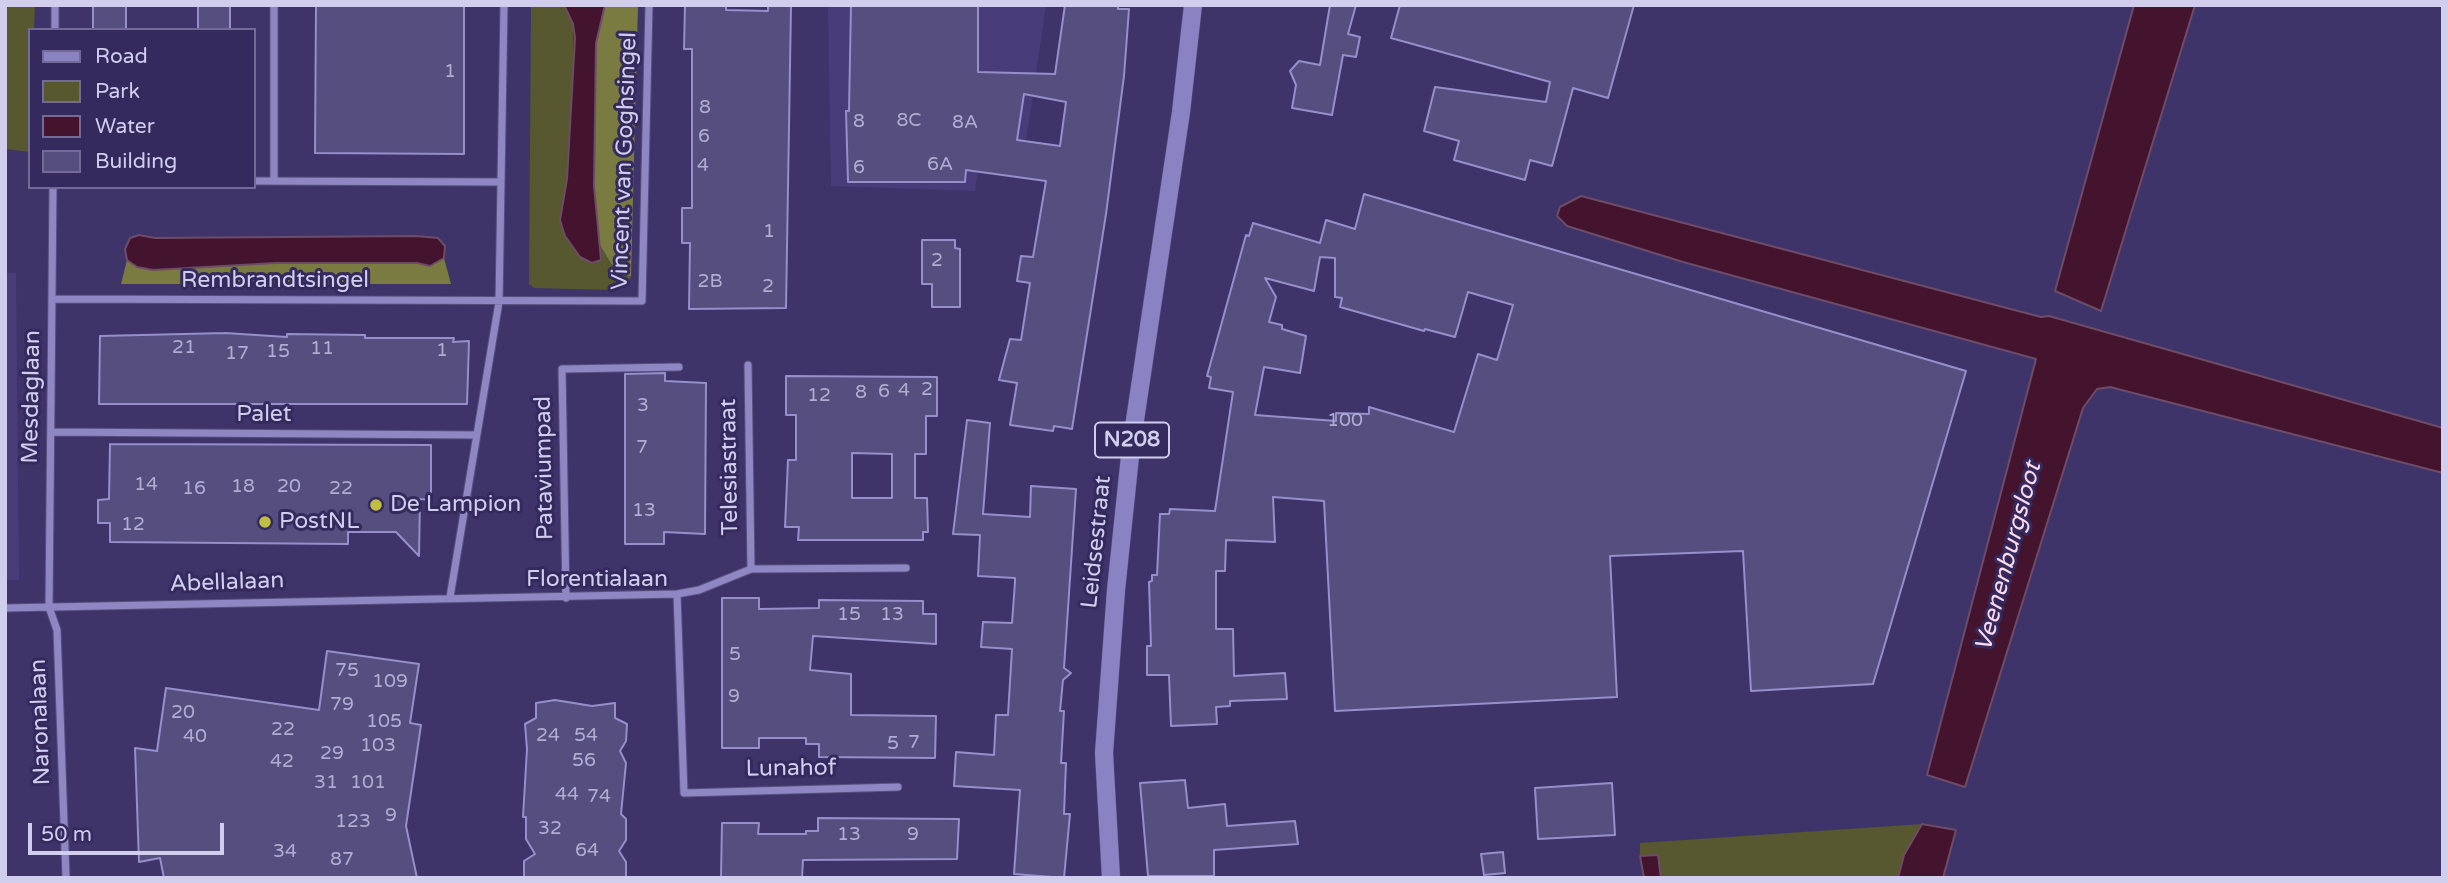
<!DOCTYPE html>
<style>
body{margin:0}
#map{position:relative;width:2448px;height:883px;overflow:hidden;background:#3e3469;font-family:"Varela Round",sans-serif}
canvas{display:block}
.frame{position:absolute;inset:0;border:7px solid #d0cded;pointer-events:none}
.legend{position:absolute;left:28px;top:28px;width:228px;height:161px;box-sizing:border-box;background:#342a5e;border:2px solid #726b97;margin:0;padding:9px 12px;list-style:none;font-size:21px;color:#d0cded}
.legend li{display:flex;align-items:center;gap:14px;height:35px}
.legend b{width:35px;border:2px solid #726b97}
.scale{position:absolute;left:28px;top:823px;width:196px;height:32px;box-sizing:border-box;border:4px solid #d0cded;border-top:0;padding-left:9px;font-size:21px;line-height:24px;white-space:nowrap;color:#d0cded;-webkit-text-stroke:5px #342a5e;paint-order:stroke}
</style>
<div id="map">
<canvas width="2448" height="883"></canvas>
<div class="frame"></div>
<ul class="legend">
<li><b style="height:9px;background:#8a82c3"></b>Road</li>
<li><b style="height:19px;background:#57582f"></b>Park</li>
<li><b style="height:19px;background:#44142f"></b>Water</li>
<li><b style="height:19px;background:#554e7f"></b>Building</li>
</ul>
<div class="scale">50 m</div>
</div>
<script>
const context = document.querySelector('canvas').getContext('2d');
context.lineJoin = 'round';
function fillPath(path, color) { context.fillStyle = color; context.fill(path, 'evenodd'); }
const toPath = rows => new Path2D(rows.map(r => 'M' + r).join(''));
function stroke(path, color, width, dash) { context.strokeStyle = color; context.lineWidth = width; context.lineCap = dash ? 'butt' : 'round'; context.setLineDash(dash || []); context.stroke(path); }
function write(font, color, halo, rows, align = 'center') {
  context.font = font + ' "Varela Round",sans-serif'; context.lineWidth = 6; context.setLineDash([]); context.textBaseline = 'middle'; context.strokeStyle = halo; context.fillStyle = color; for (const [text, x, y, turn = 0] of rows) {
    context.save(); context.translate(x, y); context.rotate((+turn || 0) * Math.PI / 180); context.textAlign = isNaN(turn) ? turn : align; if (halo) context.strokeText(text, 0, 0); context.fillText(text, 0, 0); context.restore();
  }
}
fillPath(toPath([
 [828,5,1046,5,1025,148,980,152,975,191,831,186],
 [5,273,16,273,19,580,5,580]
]), '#483d7a');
fillPath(toPath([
 [5,5,35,5,34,30,30,30,30,152,5,149],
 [531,5,564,5,573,24,573,99,567,179,560,220,565,236,600,260,600,245,618,275,631,276,628,285,615,290,534,288,529,284],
 [1922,824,1904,855,1898,878,1661,878,1658,855,1640,856,1640,843]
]), '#57582f');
fillPath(toPath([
 [605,5,638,5,631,276,618,275,600,245,594,186,596,43],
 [444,258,451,284,121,284,127,260,137,267,153,270,276,263,417,263,430,266]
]), '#7a7b40');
const water = toPath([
 [564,5,605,5,596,43,594,186,601,260,592,263,580,257,565,236,560,220,567,179,575,38,573,24,564,5],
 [2134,5,2195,5,2101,311,2055,291,2134,5],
 [1581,196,2041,317,2049,316,2443,428,2443,473,2110,387,2097,389,2083,408,1965,787,1927,775,2036,359,1683,262,1567,226,1557,216,1560,207,1581,196],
 [139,235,155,238,416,236,438,238,445,246,444,258,430,266,417,263,276,263,153,270,137,267,127,260,125,249,130,238,139,235],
 [1922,824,1956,830,1943,878,1898,878,1904,855,1922,824],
 [1658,855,1661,878,1644,878,1640,856,1658,855]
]);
fillPath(water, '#44142f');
stroke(water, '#6e4c68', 2);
const building = toPath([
 [93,5,126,5,126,30,93,30,93,5],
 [198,5,230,5,230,30,198,30,198,5],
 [316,5,464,5,464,154,315,153,316,5],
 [685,5,726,5,726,10,768,11,768,5,791,5,786,308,689,309,690,243,682,243,682,208,692,208,692,49,684,49,685,5],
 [851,5,978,5,978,72,1055,74,1065,5,1118,5,1118,9,1129,9,1124,76,1106,214,1072,429,1054,426,1053,431,1010,425,1017,383,999,380,1010,339,1021,340,1030,283,1017,281,1021,256,1033,257,1046,181,966,170,965,182,848,182,846,111,849,111,851,5],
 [1024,94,1066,102,1060,146,1017,140,1024,94],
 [1330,5,1356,5,1348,34,1360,37,1356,57,1343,55,1332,115,1292,108,1296,85,1290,71,1299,61,1320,65,1330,5],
 [1400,5,1634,5,1608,98,1573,88,1552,166,1530,160,1525,180,1454,160,1459,141,1424,131,1435,87,1546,102,1550,82,1391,38,1400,5],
 [1364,194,1966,371,1873,684,1751,691,1743,551,1610,556,1617,697,1335,711,1324,501,1273,497,1275,542,1226,540,1225,571,1216,571,1216,629,1233,629,1234,676,1285,673,1287,699,1230,701,1230,706,1216,707,1217,724,1171,726,1169,675,1147,675,1147,646,1151,646,1149,582,1152,581,1152,575,1157,575,1160,514,1169,514,1170,509,1215,511,1233,392,1209,388,1211,377,1207,376,1246,235,1249,236,1253,223,1320,243,1326,220,1355,229,1364,194],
 [1320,257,1335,258,1335,297,1342,298,1340,307,1424,331,1425,329,1455,337,1468,292,1513,305,1497,360,1478,354,1454,432,1369,407,1369,414,1336,413,1336,421,1255,415,1264,367,1300,373,1306,336,1282,329,1282,325,1269,322,1276,297,1265,278,1314,291,1320,257],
 [922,240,955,240,955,248,960,249,960,307,932,307,932,284,922,284,922,240],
 [225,333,287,337,287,334,365,335,365,338,454,338,453,342,469,341,467,404,99,404,100,336,225,333],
 [665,373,665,381,706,383,705,534,664,532,664,544,625,544,625,374,665,373],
 [786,376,937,377,937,416,926,416,926,454,915,454,915,498,927,498,928,532,923,532,923,540,798,540,799,527,785,527,788,460,796,460,796,415,786,415,786,376],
 [852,453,892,454,892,498,852,498,852,453],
 [967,420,990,423,983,514,1030,517,1031,486,1076,489,1064,668,1071,673,1063,680,1060,711,1064,711,1061,763,1066,763,1064,814,1070,814,1064,878,1014,874,1020,790,954,786,956,752,994,755,996,715,1008,715,1012,649,981,647,983,622,1012,623,1015,582,1015,578,978,576,980,535,953,534,967,420],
 [110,444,431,445,431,500,420,499,419,556,396,532,348,532,348,544,110,542,110,523,98,523,98,500,109,499,110,444],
 [722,598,759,598,759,609,819,608,819,600,923,601,923,614,936,614,936,644,813,636,810,670,851,674,851,715,936,716,935,758,819,757,819,744,806,744,806,738,759,738,759,748,722,748,722,598],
 [327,651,419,664,410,723,421,725,406,826,417,878,164,878,160,858,139,862,135,748,157,751,166,688,319,710,327,651],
 [555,700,592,706,615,703,615,718,627,724,626,741,620,751,626,763,621,814,626,819,626,840,619,851,626,862,626,878,524,878,524,861,535,854,526,839,526,817,523,817,527,749,525,724,536,718,536,703,555,700],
 [1185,780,1188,808,1225,804,1227,826,1295,821,1298,844,1214,850,1214,876,1148,876,1140,783,1185,780],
 [1612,783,1615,835,1538,839,1535,788,1612,783],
 [818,818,959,819,957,859,803,860,802,878,721,878,722,823,759,823,758,834,806,834,806,831,818,831,818,818],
 [1503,852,1505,873,1484,875,1481,854,1503,852]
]);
fillPath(building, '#554e7f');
stroke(building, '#968fcc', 2);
const street = toPath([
 [274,5,274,181],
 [55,30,55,5],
 [254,181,501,182],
 [53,187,49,607,57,630,66,878],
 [52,299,642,301,649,5],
 [748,365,751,569],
 [51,432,476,435],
 [677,594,699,590,751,569,906,568],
 [450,597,499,302,504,5],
 [566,598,562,369,679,367],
 [5,608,677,594,684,793,898,787]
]);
const primary = toPath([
 [1111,878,1104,753,1116,590,1131,447,1181,112,1193,5]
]);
stroke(street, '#58507c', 9);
stroke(primary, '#58507c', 19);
stroke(street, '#8f87c4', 7);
stroke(primary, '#8a82c3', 18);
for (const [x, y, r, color] of [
 [376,505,7,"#bfbe42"],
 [265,522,7,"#bfbe42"]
]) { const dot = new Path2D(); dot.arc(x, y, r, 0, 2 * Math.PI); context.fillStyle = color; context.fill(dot); stroke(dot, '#342a5e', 2.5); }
write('19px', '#b1add2', null, [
 ["1",450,72],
 ["8",705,108],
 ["8C",909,121],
 ["8",859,122],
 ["8A",965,123],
 ["6",704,137],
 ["6A",940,165],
 ["4",703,166],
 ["6",859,168],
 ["1",769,232],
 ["2",937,261],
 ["2B",710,282],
 ["2",768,287],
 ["21",184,348],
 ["11",322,349],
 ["1",442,351],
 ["15",278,352],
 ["17",237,354],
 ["2",927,390],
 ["4",904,391],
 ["6",884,392],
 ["8",861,393],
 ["12",819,396],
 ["3",643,406],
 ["100",1345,421],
 ["7",642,448],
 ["14",146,485],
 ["18",243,487],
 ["20",289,487],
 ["16",194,489],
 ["22",341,489],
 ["13",644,511],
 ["12",133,525],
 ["15",849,615],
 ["13",892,615],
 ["5",735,655],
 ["75",347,671],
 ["109",390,682],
 ["9",734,697],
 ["79",342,705],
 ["20",183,713],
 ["105",384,722],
 ["22",283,730],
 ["24",548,736],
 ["54",586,736],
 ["40",195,737],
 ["7",914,743],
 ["5",893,744],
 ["103",378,746],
 ["29",332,754],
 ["56",584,761],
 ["42",282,762],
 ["31",326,783],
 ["101",368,783],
 ["44",567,795],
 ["74",599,797],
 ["9",391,816],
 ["123",353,822],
 ["32",550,829],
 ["13",849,835],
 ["9",913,835],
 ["64",587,851],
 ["34",285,852],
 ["87",342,860]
]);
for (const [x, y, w] of [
 [1132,440,74]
]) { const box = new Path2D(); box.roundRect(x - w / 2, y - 17.5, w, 35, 5); context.fillStyle = '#342a5e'; context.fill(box); stroke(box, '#d0cded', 2); }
write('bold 21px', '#d0cded', null, [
 ["N208",1132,440]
]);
write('23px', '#d0cded', '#342a5e', [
 ["Vincent van Goghsingel",625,161,-88],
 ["Rembrandtsingel",275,281],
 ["Mesdaglaan",32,397,-89],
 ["Palet",264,415],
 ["Telesiastraat",730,467,-91],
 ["Pataviumpad",545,468,-91],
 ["Leidsestraat",1097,542,-84],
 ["Florentialaan",597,580],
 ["Abellalaan",227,583,-2],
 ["Naronalaan",41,722,-92],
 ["Lunahof",791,769,-1]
]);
write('23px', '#d0cded', '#342a5e', [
 ["De Lampion",390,505],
 ["PostNL",279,522]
], 'left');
write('italic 24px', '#fdd9e9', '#342a5e', [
 ["Veenenburgsloot",2009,557,-75]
]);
</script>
